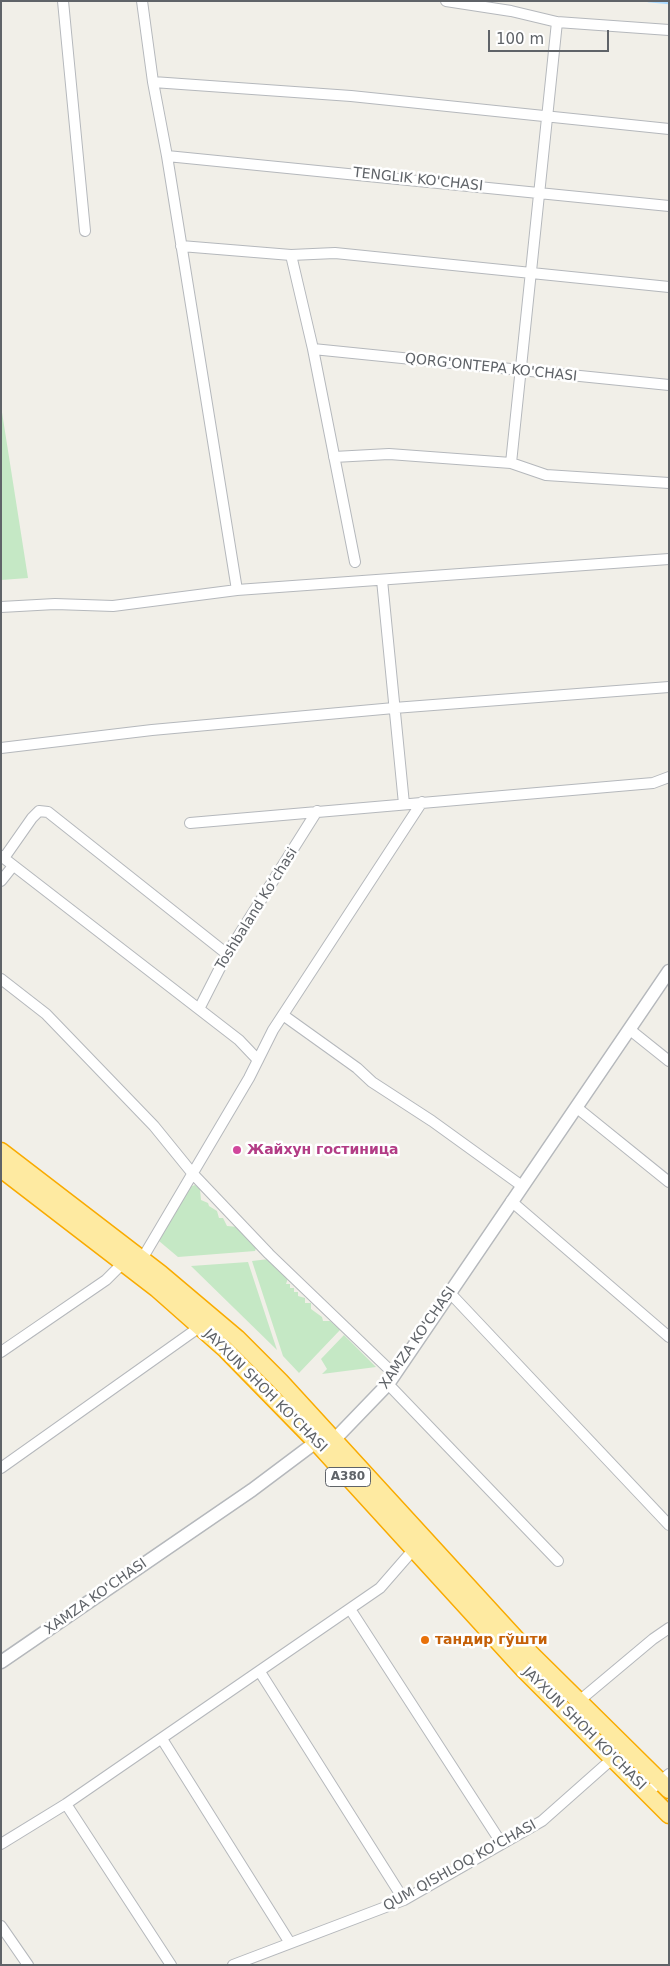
<!DOCTYPE html>
<meta charset="utf-8">
<style>
body{margin:0}
#map{position:relative;width:670px;height:1966px;overflow:hidden;background:#f1efe8;font-family:"DejaVu Sans",sans-serif}
canvas{display:block}
.frame{position:absolute;inset:0;border:2px solid #5f6368;pointer-events:none}
.scale{position:absolute;left:488px;top:30px;width:121px;height:22px;box-sizing:border-box;border:2px solid #5f6368;border-top:0;padding-left:6px;font-size:15px;line-height:18px;white-space:nowrap;color:#5f6368;-webkit-text-stroke:4px #fff;paint-order:stroke}
</style>
<div id="map">
<canvas width="670" height="1966"></canvas>
<div class="frame"></div>
<div class="scale">100 m</div>
</div>
<script>
const context = document.querySelector('canvas').getContext('2d');
context.lineJoin = 'round';
function fillPath(path, color) { context.fillStyle = color; context.fill(path, 'evenodd'); }
const toPath = rows => new Path2D(rows.map(r => 'M' + r).join(''));
function stroke(path, color, width, dash) { context.strokeStyle = color; context.lineWidth = width; context.lineCap = dash ? 'butt' : 'round'; context.setLineDash(dash || []); context.stroke(path); }
function write(font, color, halo, rows, align = 'center') {
  context.font = font + ' "DejaVu Sans",sans-serif'; context.lineWidth = 5; context.setLineDash([]); context.textBaseline = 'middle'; context.strokeStyle = halo; context.fillStyle = color; for (const [text, x, y, turn = 0] of rows) {
    context.save(); context.translate(x, y); context.rotate((+turn || 0) * Math.PI / 180); context.textAlign = isNaN(turn) ? turn : align; if (halo) context.strokeText(text, 0, 0); context.fillText(text, 0, 0); context.restore();
  }
}
fillPath(toPath([
 [1,406,28,578,1,580],
 [195,1185,200,1189,201,1200,208,1203,209,1206,217,1211,219,1218,223,1218,227,1226,238,1227,257,1245,255,1251,178,1257,159,1241,189,1187],
 [269,1259,288,1278,286,1284,290,1284,290,1288,294,1288,294,1292,298,1292,298,1296,305,1298,305,1303,311,1303,311,1309,322,1317,323,1321,330,1321,340,1330,299,1373,283,1356,252,1261],
 [248,1262,277,1350,191,1266],
 [344,1335,376,1367,322,1374,327,1369,321,1359]
]), '#c5e8c5');
stroke(toPath([
 [648,1,669,3]
]), '#aadaff', 2.5);
const minor = toPath([
 [63,1,85,231],
 [142,1,153,82,167,156,237,590],
 [446,1,511,11,557,22,669,30],
 [153,82,351,96,669,129],
 [167,156,669,206],
 [181,246,291,255,335,253,669,287],
 [291,255,313,349,355,562],
 [313,349,669,385],
 [334,457,389,454,511,463,546,475,669,483],
 [511,463,557,22],
 [382,580,404,804],
 [1,607,55,604,113,606,237,590,669,559],
 [1,748,152,730,394,708,669,687],
 [190,823,653,783,669,777],
 [1,856,239,1040,258,1060],
 [4,858,32,818,39,811,48,812,227,954],
 [1,881,13,866],
 [1,979,46,1014,154,1126,193,1174,269,1254,395,1375],
 [199,1009,227,954,317,811],
 [283,1015,357,1068,372,1082,432,1121,522,1186],
 [629,1029,669,1061],
 [576,1107,669,1182],
 [511,1201,669,1337],
 [142,1259,249,1078,273,1030,422,802],
 [450,1293,669,1525],
 [1,1352,106,1280,123,1263],
 [388,1384,558,1561],
 [1,1468,201,1326],
 [350,1609,502,1844],
 [260,1672,404,1900],
 [579,1701,653,1639,669,1628],
 [162,1739,290,1943],
 [647,1793,669,1774],
 [66,1804,171,1965],
 [1,1844,66,1804,380,1588,414,1549],
 [1,1926,28,1965],
 [233,1965,404,1900,542,1821,612,1759]
]);
const tertiary = toPath([
 [1,1662,252,1490,316,1442,334,1440,388,1384,669,971]
]);
const trunk = toPath([
 [1,1151,160,1273,237,1338,280,1381,520,1643,669,1790],
 [1,1169,157,1289,226,1350,316,1442,524,1670,669,1815]
]);
stroke(minor, '#b5b8bc', 12);
stroke(tertiary, '#b5b8bc', 15);
stroke(trunk, '#f9ab00', 19);
stroke(minor, '#fff', 10);
stroke(tertiary, '#fff', 12);
stroke(trunk, '#feeaa1', 16);
for (const [x, y, r, color] of [
 [237,1150,5,"#d1479c"],
 [425,1640,5,"#e8710a"]
]) { const dot = new Path2D(); dot.arc(x, y, r, 0, 2 * Math.PI); context.fillStyle = color; context.fill(dot); stroke(dot, '#fff', 2); }
for (const [x, y, w] of [
 [348,1477,45]
]) { const box = new Path2D(); box.roundRect(x - w / 2, y - 9.5, w, 19, 4); context.fillStyle = '#fff'; context.fill(box); stroke(box, '#5f6368', 1); }
write('bold 12px', '#5f6368', null, [
 ["A380",348,1477]
]);
write('14px', '#5f6368', '#fff', [
 ["TENGLIK KO'CHASI",418,180,6],
 ["QORG'ONTEPA KO'CHASI",491,368,6],
 ["Toshbaland Koʻchasi",257,909,-58],
 ["XAMZA KO'CHASI",418,1338,-55],
 ["JAYXUN SHOH KO'CHASI",265,1391,45],
 ["XAMZA KO'CHASI",96,1597,-35],
 ["JAYXUN SHOH KO'CHASI",584,1729,45],
 ["QUM QISHLOQ KO'CHASI",460,1866,-29]
]);
write('bold 14px', '#b23c85', '#fff', [
 ["Жайхун гостиница",247,1150]
], 'left');
write('bold 14px', '#c56008', '#fff', [
 ["тандир гўшти",435,1640]
], 'left');
</script>
